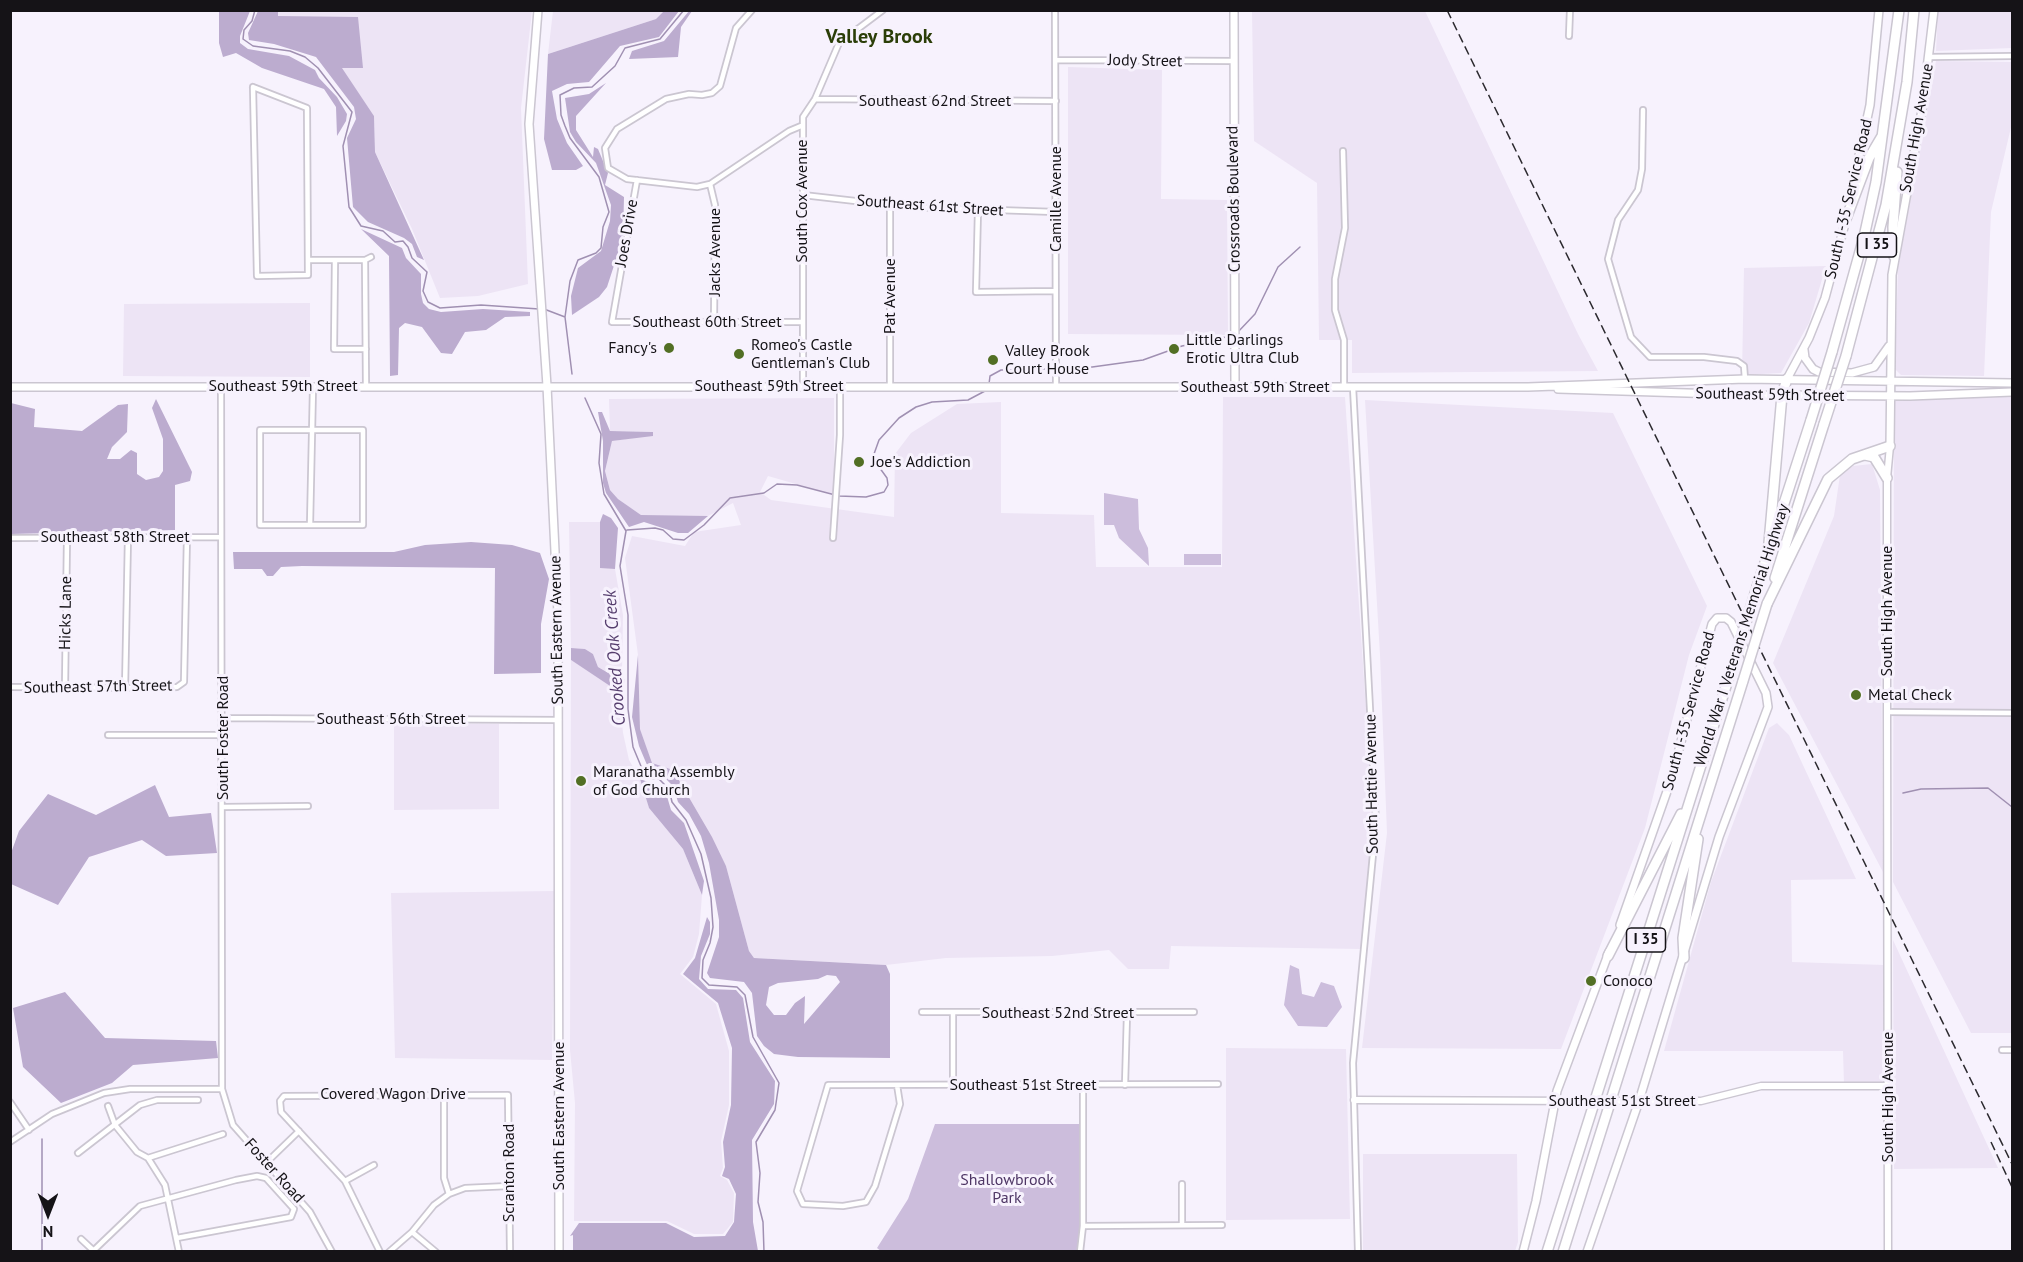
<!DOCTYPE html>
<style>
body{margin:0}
#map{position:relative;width:2023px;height:1262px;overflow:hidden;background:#f7f2fd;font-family:"PT Sans",sans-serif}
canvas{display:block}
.frame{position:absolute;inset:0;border:12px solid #151317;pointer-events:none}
.north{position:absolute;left:18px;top:1184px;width:60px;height:60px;-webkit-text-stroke:4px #f7f2fd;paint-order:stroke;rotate:180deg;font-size:16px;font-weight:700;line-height:24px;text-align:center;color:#151317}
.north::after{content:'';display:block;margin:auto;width:21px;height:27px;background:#151317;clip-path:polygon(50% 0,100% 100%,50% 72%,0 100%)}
</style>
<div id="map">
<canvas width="2023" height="1262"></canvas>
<div class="frame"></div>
<div class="north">N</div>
</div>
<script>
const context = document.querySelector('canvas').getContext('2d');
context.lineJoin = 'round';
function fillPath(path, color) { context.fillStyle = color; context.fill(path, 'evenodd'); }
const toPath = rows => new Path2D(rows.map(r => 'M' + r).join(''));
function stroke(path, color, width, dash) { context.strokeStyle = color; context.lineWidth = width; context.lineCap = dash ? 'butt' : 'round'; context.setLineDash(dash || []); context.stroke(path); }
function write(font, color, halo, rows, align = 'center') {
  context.font = font + ' "PT Sans",sans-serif'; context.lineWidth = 6; context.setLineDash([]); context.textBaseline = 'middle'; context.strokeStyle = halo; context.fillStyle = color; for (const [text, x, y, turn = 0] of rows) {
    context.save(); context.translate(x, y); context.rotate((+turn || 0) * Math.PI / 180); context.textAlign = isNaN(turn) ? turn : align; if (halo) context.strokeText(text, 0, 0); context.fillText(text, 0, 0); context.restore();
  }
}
fillPath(toPath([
 [278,11,532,11,521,108,528,284,478,296,440,298,412,229,375,152,374,116,341,68,362,68,278,16],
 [553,11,664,11,656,19,548,54],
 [1252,11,1425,11,1578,334,1598,371,1352,373,1352,340,1319,340,1317,183,1254,141],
 [1938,11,2012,11,2012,48,1936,51],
 [1936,61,2012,62,2012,123,1991,212,1984,376,1901,375,1895,369,1898,267],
 [1068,67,1162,70,1161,199,1227,200,1228,335,1068,334],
 [1826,266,1809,323,1781,373,1742,375,1744,268],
 [310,303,310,377,123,376,124,304],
 [2012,396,2012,1033,1971,1033,1893,882,1894,401],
 [1223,397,1345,397,1374,828,1361,949,1171,946,1169,969,1128,969,1109,950,1052,956,946,958,886,965,754,958,749,951,726,866,673,770,652,764,640,729,638,655,625,558,632,536,685,546,694,532,741,525,733,503,708,516,652,516,641,515,618,499,610,490,605,471,612,441,653,435,653,432,610,431,609,399,834,398,834,495,768,476,760,492,771,500,894,517,895,454,911,433,957,404,1001,402,1001,513,1094,515,1096,567,1222,567],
 [1365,400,1613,413,1707,606,1689,655,1645,828,1561,1049,1362,1048,1387,833,1380,655],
 [1872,464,1880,490,1883,872,1773,663,1834,516,1840,475,1853,466],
 [569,522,600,522,600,567,615,569,623,615,622,674,610,674,598,667,593,654,585,649,571,648],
 [571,660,619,692,623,733,629,760,640,779,649,808,683,849,702,895,699,934,693,957,680,974,716,1004,729,1051,729,1105,721,1141,723,1168,720,1176,727,1180,734,1193,733,1222,723,1234,694,1234,667,1221,574,1221,575,1103,570,1050],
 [394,723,499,724,499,809,394,810],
 [1777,723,1789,735,1856,879,1791,880,1792,962,1884,965,1883,1082,1844,1084,1843,1051,1664,1051,1711,882,1769,728],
 [555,891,552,1060,395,1058,391,893],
 [1893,940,1998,1168,1894,1169],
 [1226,1048,1346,1049,1350,1219,1226,1220],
 [1363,1154,1517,1154,1518,1242,1515,1251,1363,1251]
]), '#ede4f5');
fillPath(toPath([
 [1104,493,1138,499,1139,529,1148,548,1149,566,1119,538,1114,525,1104,525],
 [1184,554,1221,554,1221,565,1184,565],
 [1290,965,1299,969,1302,994,1314,997,1321,982,1334,986,1342,1007,1327,1027,1298,1026,1284,1005],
 [935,1124,1079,1124,1079,1237,1077,1251,882,1252,877,1248,908,1199]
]), '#ccbddc');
fillPath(toPath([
 [219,11,250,11,240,36,240,43,248,49,289,56,315,70,319,78,337,97,347,114,346,121,337,136,336,107,324,89,262,68,236,53,223,57,219,43],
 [258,11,278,11,278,16,358,17,363,68,342,68,374,116,375,152,424,260,417,257,412,244,404,238,368,222,353,207,347,138,356,119,354,107,316,57,274,44,249,40,248,33],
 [664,11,679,11,659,37,620,46,589,82,567,84,552,91,557,119,567,143,583,166,576,170,552,170,544,139,548,54,656,19],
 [689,11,692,11,681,27,678,57,629,59,632,51,664,41],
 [606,83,576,116,576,130,593,157,594,147,598,149,608,173,605,185,624,197,623,238,607,287,599,297,572,315,571,296,578,268,601,251,610,221,611,205,596,163,576,142,570,132,565,98,589,94],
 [361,229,402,248,406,258,421,274,421,294,423,303,429,309,441,312,483,309,530,312,530,316,505,317,486,330,465,332,452,354,441,353,422,327,405,323,399,328,398,375,390,376,389,256],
 [156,399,192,472,190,481,175,485,175,530,11,534,11,403,35,409,34,427,82,431,118,405,128,404,127,432,112,447,107,459,120,459,131,450,137,453,137,474,146,480,159,477,163,471,163,439,152,408],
 [598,412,602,412,610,431,653,432,653,436,612,441,605,471,610,490,618,499,641,515,708,516,688,533,678,533,644,522,629,527,606,493,603,483,603,441],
 [603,514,611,518,618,528,615,569,600,568,600,522],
 [471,542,512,545,540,553,549,579,541,624,541,673,494,674,495,568,302,566,281,567,273,576,267,576,262,569,234,569,233,552,394,552,425,545],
 [571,648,585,649,593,654,598,667,610,674,622,674,625,681,619,692,571,660],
 [638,655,640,729,652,763,673,770,712,837,726,866,749,951,754,958,886,965,890,974,890,1058,798,1057,774,1054,764,1046,757,1036,752,993,744,982,710,978,707,973,719,937,719,920,709,863,701,836,689,814,678,802,673,786,663,776,650,772,639,746,632,717],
 [827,975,836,976,840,982,804,1024,805,996,795,1003,786,1015,774,1015,766,1005,769,987,778,983,818,979],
 [640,779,659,786,666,793,671,810,684,823,704,881,702,895,683,849,649,808],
 [155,785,169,817,211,813,217,853,166,856,142,840,89,857,58,905,11,884,11,853,19,831,48,794,96,815],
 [707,917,710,922,710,934,701,956,699,979,708,989,736,990,743,998,750,1042,775,1081,774,1104,752,1140,753,1222,758,1251,573,1251,573,1235,570,1236,579,1223,666,1223,694,1237,725,1236,734,1222,736,1194,729,1179,722,1176,725,1167,723,1142,731,1105,732,1048,718,1003,683,974,695,958],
 [65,992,105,1038,216,1041,218,1058,133,1065,112,1083,61,1103,23,1067,13,1008]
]), '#bcaccf');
stroke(toPath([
 [255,10,252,21,244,30,243,39,253,46,290,51,305,57,318,68,352,112,343,146,349,207,361,226,383,231,395,242,403,241,408,247,412,258,427,272,423,291,428,302,440,308,481,305,539,309],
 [544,309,565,317],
 [1237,333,1255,314,1278,267,1300,247],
 [572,374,565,317,570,281,578,260,596,253,601,248,603,227,609,212,599,177,570,138,565,126,561,115,560,95,574,88,592,87,615,66,625,48,660,39,684,10],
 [989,384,990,376,1001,370,1085,368,1143,360,1182,346,1231,336],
 [585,398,601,434,599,463,604,494,626,531,620,566,628,615,628,709,633,747,643,771,652,779,659,779,669,789,672,802,686,820,701,854,711,898,713,927,710,943,703,960,702,978,709,985,737,987,745,995,753,1037,779,1083,775,1110,756,1142,760,1173,758,1202,763,1222,764,1252],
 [627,530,655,528,663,530,673,539,684,540,704,525,730,498,764,493,777,484,797,485,839,496,866,497,884,492,888,485,887,478,874,460,874,454,879,440,899,418,916,407,932,402,968,400,985,391],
 [1903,793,1921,789,1988,788,2012,807],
 [42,1139,42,1252]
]), '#a090b2', 1.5);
const minor = toPath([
 [752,10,736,28,720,86,712,93,702,95,689,94,666,99,617,129,605,148,608,168,627,179,697,187,710,184,789,131,801,126],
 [1055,10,1056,387],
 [1569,36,1570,10],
 [1929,57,2012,56],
 [1056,60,1233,61],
 [253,87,307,108,308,275,257,276,253,87],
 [815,99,1056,101],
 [1643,110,1642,169,1638,190,1618,220,1608,259,1631,337,1650,357,1704,357,1737,361,1744,366,1745,379],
 [1343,151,1345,228,1335,279,1335,310,1344,340,1344,387],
 [637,180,612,322,802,322],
 [710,184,715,205,714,322],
 [803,195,908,207,1056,212],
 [890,205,890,386],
 [978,210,976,292,1055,291],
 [308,260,365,260],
 [335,260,334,349,366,349],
 [221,386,222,1089,233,1125,310,1212,332,1252],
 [366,386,365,260,371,257],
 [803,387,803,117,815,99,839,43,883,10],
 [1353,387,1376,823,1353,1063,1358,1252],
 [260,430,363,430,363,525,260,525,260,430],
 [310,525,313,387],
 [10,538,220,537],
 [833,538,840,435,840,386],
 [10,687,162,688,177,687,184,682,187,536],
 [65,687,67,538],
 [125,689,128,537],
 [1887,712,2012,713],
 [223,718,559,720],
 [108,735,223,735],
 [223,807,308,806],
 [922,1012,1194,1012],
 [2002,1050,2012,1050],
 [953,1084,953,1012],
 [897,1085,900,1104,875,1186,866,1202,843,1206,803,1204,797,1191,828,1085,1218,1084],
 [1125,1085,1127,1014],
 [444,1094,444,1178,449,1194],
 [10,1102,29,1130],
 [108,1106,115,1125,137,1152,148,1158,165,1185,179,1252],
 [10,1142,52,1114,104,1093,130,1089,222,1089],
 [78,1153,140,1105,157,1100,198,1100],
 [148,1158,223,1134],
 [266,1163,299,1131],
 [345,1181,374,1165],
 [1182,1184,1182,1225],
 [1083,1226,1222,1225],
 [412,1232,436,1252],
 [81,1239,95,1252],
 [92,1252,140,1206,236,1180,257,1176,266,1178,294,1209,291,1217,177,1238],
 [380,1252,345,1181,281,1112,280,1101,284,1096,508,1095,510,1252],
 [389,1252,412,1232,434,1205,449,1194,465,1188,509,1186],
 [1080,1252,1083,1226,1083,1086]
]);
const tertiary = toPath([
 [1354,1100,1581,1101],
 [1631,1101,1701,1101,1761,1086,1888,1086],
 [1888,1252,1887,712,1887,478,1890,446]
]);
const secondary = toPath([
 [538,10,529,124,547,386,558,613,559,1252],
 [1234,10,1235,387],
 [1849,202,1870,105,1879,10],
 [1804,350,1805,358,1813,369,1819,372,1852,373,1874,367,1889,346],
 [1787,379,1809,338,1825,298,1847,216],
 [10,387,1528,387,1745,379,2012,383],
 [1558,389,1751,395,1910,396,2012,392],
 [1890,446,1892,275,1922,110,1934,10],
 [1523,1252,1536,1201,1557,1091,1609,952],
 [1587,1252,1639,1101,1719,837,1768,707,1766,693,1731,622,1726,618,1717,618,1712,624,1671,780,1620,925]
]);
const motorway = toPath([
 [1846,219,1869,158,1882,136],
 [1894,256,1893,227,1897,172],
 [1832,352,1864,237,1876,182,1899,10],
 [1846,356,1886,205,1907,82,1914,10],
 [1865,455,1874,457,1887,478],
 [1768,554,1782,395,1787,379],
 [1775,578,1824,424],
 [1758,584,1811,420],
 [1767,604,1828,479,1852,459,1890,446],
 [1608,956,1681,814],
 [1684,958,1683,938,1698,839],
 [1547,1252,1734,661],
 [1563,1252,1743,681]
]);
stroke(minor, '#cbc6d1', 8);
stroke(tertiary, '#cbc6d1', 9);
stroke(secondary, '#cbc6d1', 10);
stroke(motorway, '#cbc6d1', 12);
stroke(minor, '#fff', 4.5);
stroke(tertiary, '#fff', 6);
stroke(secondary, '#fff', 7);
stroke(motorway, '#fff', 9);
stroke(toPath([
 [1447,10,2012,1164],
 [1991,1142,2012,1187]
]), '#2c2a2f', 1.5, [9, 4.5]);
const tertiaryBridge = toPath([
 [1581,1101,1631,1101]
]);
const motorwayBridge = toPath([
 [1811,420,1832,352],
 [1824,424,1846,356],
 [1734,661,1758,584],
 [1743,681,1767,604]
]);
stroke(tertiaryBridge, '#cbc6d1', 9, []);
stroke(motorwayBridge, '#cbc6d1', 12, []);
stroke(tertiaryBridge, '#fff', 6);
stroke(motorwayBridge, '#fff', 9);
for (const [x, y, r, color] of [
 [669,348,6,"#526f24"],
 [1174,349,6,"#526f24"],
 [739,354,6,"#526f24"],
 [993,360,6,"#526f24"],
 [859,462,6,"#526f24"],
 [1856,695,6,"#526f24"],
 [581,781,6,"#526f24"],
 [1591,981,6,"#526f24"]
]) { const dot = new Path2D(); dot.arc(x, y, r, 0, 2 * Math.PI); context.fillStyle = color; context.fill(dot); stroke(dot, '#f7f2fd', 2); }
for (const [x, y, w] of [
 [1877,245,39],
 [1646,940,39]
]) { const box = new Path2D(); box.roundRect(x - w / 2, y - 12, w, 24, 4.5); context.fillStyle = '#f7f2fd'; context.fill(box); stroke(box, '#151317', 1.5); }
write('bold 15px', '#151317', null, [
 ["I 35",1877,245],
 ["I 35",1646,940]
]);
write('16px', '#151317', '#f7f2fd', [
 ["Jody Street",1145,61,1],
 ["Southeast 62nd Street",935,101],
 ["South High Avenue",1917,128,-80],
 ["Camille Avenue",1056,199,-90],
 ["Crossroads Boulevard",1234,199,-91],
 ["South I-35 Service Road",1849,199,-77],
 ["South Cox Avenue",802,201,-90],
 ["Southeast 61st Street",930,206,4],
 ["Joes Drive",627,233,-80],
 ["Jacks Avenue",715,252,-90],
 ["Pat Avenue",890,296,-90],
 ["Southeast 60th Street",707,322],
 ["Southeast 59th Street",283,386],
 ["Southeast 59th Street",769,386],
 ["Southeast 59th Street",1255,387],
 ["Southeast 59th Street",1770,395,1],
 ["Southeast 58th Street",115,537],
 ["South High Avenue",1887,611,-90],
 ["Hicks Lane",66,613,-89],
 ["South Eastern Avenue",557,630,-91],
 ["World War I Veterans Memorial Highway",1742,635,-72],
 ["Southeast 57th Street",98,687,-1],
 ["South I-35 Service Road",1689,711,-75],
 ["Southeast 56th Street",391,719],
 ["South Foster Road",223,738,-90],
 ["South Hattie Avenue",1372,784,-91],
 ["Southeast 52nd Street",1058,1013],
 ["Southeast 51st Street",1023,1085],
 ["Covered Wagon Drive",393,1094],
 ["South High Avenue",1888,1097,-90],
 ["Southeast 51st Street",1622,1101],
 ["South Eastern Avenue",559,1116,-90],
 ["Foster Road",274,1171,48],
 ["Scranton Road",509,1173,-90]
]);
write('16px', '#151317', '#f7f2fd', [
 ["Little Darlings",1186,340],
 ["Erotic Ultra Club",1186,358],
 ["Romeo's Castle",751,345],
 ["Gentleman's Club",751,363],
 ["Fancy's",657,348,"right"],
 ["Valley Brook",1005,351],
 ["Court House",1005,369],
 ["Joe's Addiction",871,462],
 ["Metal Check",1868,695],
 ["Maranatha Assembly",593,772],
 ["of God Church",593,790],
 ["Conoco",1603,981]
], 'left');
write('16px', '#4e3665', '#f7f2fd', [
 ["Shallowbrook",1007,1180],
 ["Park",1007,1198]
]);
write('italic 18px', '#563e6e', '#f7f2fd', [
 ["Crooked Oak Creek",615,658,-94]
]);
write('bold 20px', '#2b3e08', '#f7f2fd', [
 ["Valley Brook",879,37]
]);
</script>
